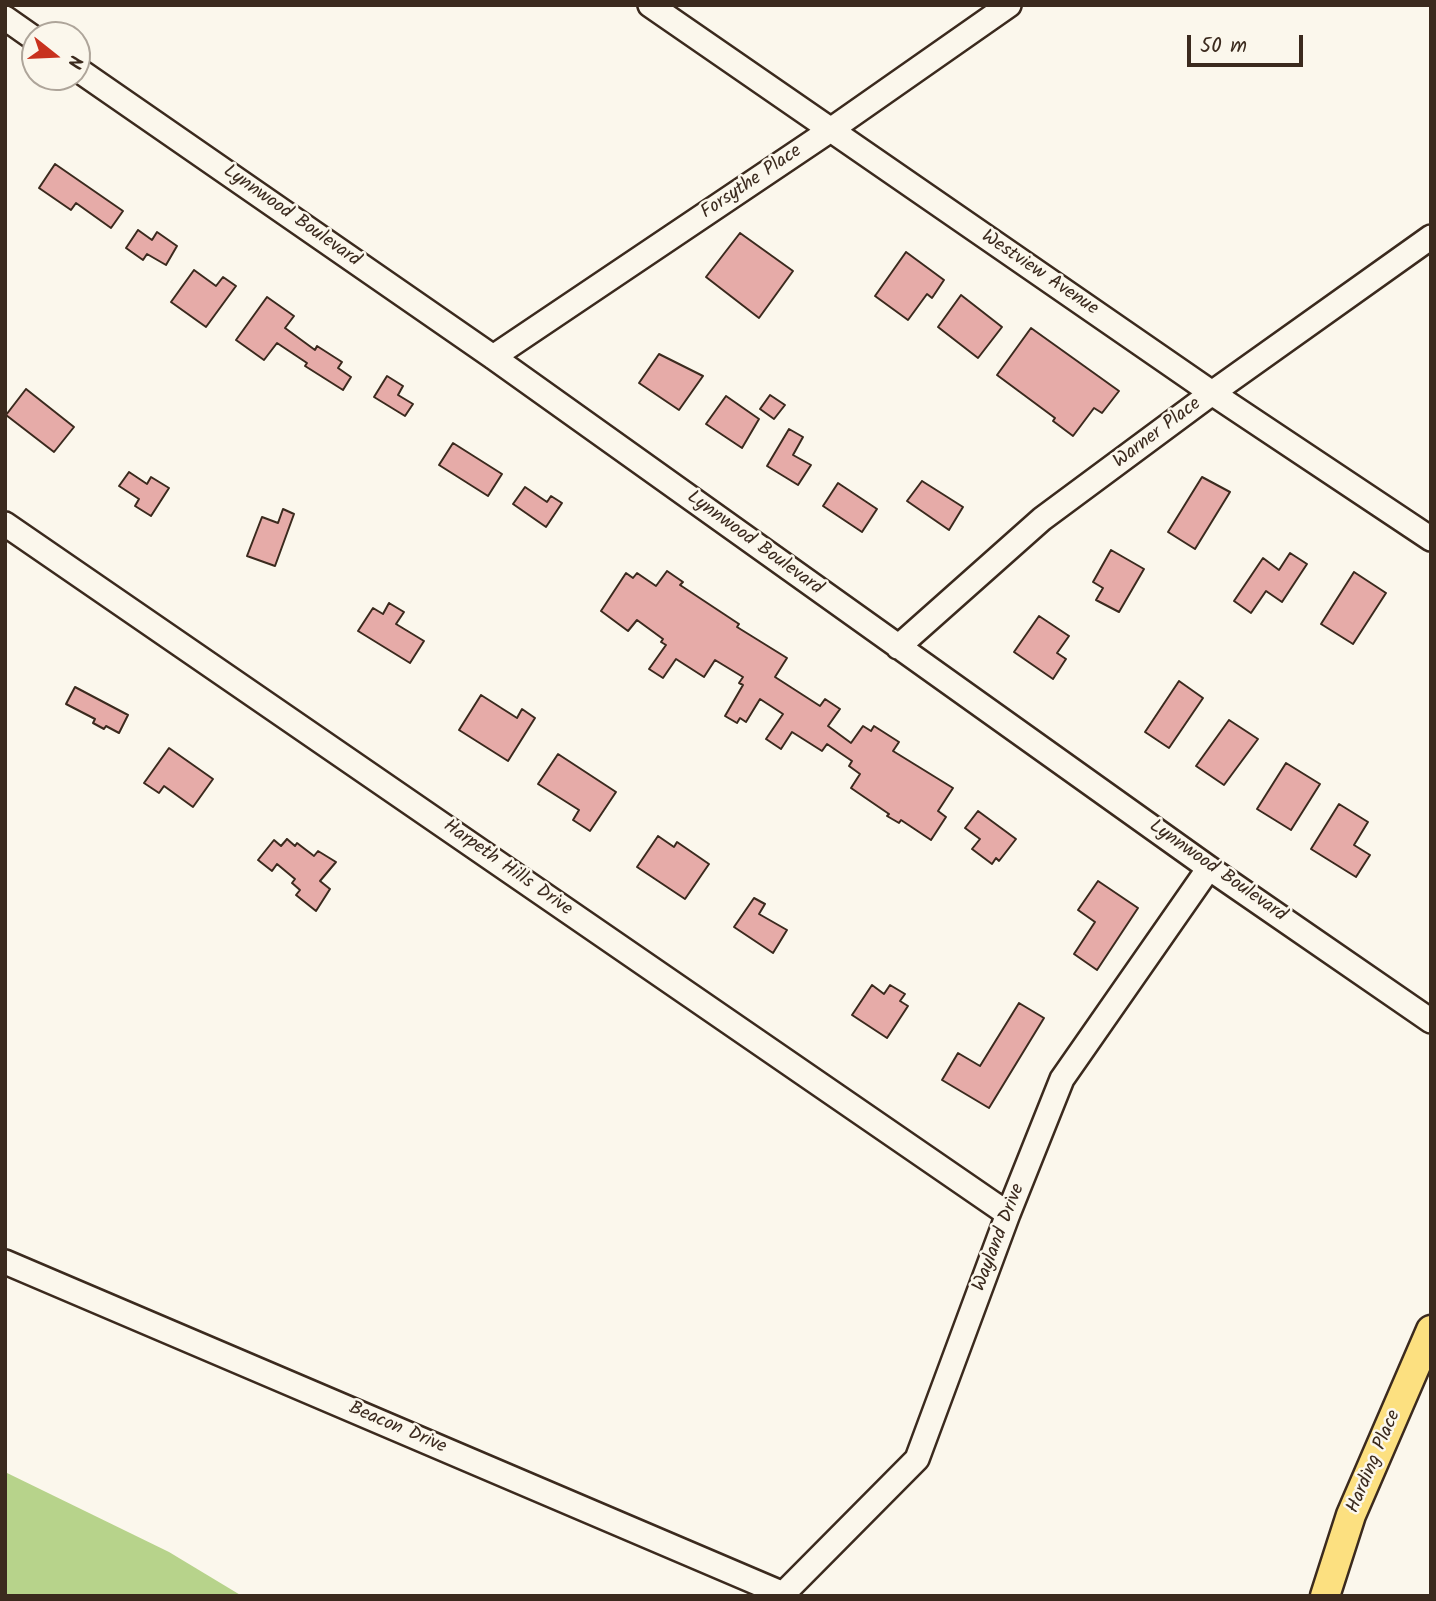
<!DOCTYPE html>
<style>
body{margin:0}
#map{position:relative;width:1436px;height:1601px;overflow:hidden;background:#fbf7ec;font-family:Kalam,sans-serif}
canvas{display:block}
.frame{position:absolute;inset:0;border:7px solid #3b2a1e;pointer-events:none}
.north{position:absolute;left:21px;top:21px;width:70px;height:70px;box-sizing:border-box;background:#fbf7ec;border:2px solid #aea59a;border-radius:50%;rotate:108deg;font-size:19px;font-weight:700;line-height:28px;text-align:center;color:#3b2a1e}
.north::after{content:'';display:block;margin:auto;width:24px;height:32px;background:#c8321e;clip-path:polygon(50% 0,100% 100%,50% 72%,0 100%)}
.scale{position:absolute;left:1187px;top:35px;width:116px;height:32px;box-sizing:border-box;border:4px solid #3b2a1e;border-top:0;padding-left:9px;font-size:21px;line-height:24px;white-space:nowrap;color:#3b2a1e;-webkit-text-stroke:5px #fbf7ec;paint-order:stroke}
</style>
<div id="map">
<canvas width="1436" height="1601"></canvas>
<div class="frame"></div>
<div class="north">N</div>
<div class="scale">50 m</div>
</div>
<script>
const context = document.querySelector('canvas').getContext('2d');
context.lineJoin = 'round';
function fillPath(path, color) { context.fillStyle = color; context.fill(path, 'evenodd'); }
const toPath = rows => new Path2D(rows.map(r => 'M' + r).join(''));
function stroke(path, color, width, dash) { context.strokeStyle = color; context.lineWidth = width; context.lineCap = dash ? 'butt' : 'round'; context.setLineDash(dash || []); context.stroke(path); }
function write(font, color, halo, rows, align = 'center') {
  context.font = font + ' Kalam,sans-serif'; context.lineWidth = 5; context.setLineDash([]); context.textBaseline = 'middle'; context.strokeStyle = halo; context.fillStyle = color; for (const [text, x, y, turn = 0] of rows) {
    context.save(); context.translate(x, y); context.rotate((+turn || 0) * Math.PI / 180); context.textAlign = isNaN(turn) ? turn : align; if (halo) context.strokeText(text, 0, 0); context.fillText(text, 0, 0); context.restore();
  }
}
fillPath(toPath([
 [5,1472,169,1552,242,1596,5,1596]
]), '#b7d38b');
const building = toPath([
 [55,164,123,211,111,228,76,203,71,210,39,188,55,164],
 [138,230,152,240,157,232,177,246,166,265,147,254,143,260,126,248,138,230],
 [740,233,793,271,759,318,706,277,740,233],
 [906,252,944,280,932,298,927,294,908,320,875,296,906,252],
 [194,270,216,286,223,277,236,286,206,327,171,302,194,270],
 [961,295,1002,327,978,358,938,327,961,295],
 [267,297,294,316,285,328,315,350,317,346,342,362,338,368,351,377,343,390,305,366,307,363,277,343,264,360,236,340,267,297],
 [1031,328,1119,391,1102,413,1094,408,1073,436,1053,421,1055,418,997,375,1031,328],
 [659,354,703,376,679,410,639,383,659,354],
 [387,376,403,386,398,395,413,404,405,416,374,397,387,376],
 [26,389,74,427,54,452,6,415,26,389],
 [770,395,785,405,774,419,760,409,770,395],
 [726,396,759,419,742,448,706,424,726,396],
 [789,429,803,437,793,455,811,465,798,485,767,466,789,429],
 [453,443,502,474,488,496,439,465,453,443],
 [129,472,147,484,151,477,169,488,151,516,135,506,139,499,119,486,129,472],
 [1202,477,1230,492,1195,549,1168,532,1202,477],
 [922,481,963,507,949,530,907,501,922,481],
 [838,483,877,509,862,532,823,506,838,483],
 [525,487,547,502,551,496,562,503,546,527,513,504,525,487],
 [283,509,294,514,275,566,247,556,262,517,278,523,283,509],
 [1111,550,1144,569,1119,612,1096,600,1103,588,1093,582,1111,550],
 [1290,553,1307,564,1282,602,1266,591,1251,613,1234,601,1263,558,1279,570,1290,553],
 [667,571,683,582,680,585,739,624,737,627,787,658,775,677,820,706,825,699,840,709,828,726,851,743,863,726,871,731,874,726,899,742,893,751,953,788,938,811,946,817,931,840,901,820,899,823,887,816,889,814,851,788,860,774,849,766,852,761,827,744,822,751,792,732,781,749,766,739,783,714,760,699,746,722,740,718,737,723,725,716,743,685,739,683,743,677,715,660,704,677,676,659,663,678,649,669,666,645,661,642,663,639,637,620,628,631,601,611,626,573,633,578,637,573,656,586,667,571],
 [1354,572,1386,593,1353,644,1321,624,1354,572],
 [389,603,404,612,396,624,424,641,410,663,358,631,373,608,383,614,389,603],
 [1039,616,1069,636,1057,653,1066,659,1053,679,1014,652,1039,616],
 [1179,681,1203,698,1169,748,1145,732,1179,681],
 [75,687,128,715,119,733,106,726,104,729,93,723,95,719,66,704,75,687],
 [481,695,517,718,522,709,535,718,508,761,459,730,481,695],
 [1229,720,1258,739,1224,785,1196,766,1229,720],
 [169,748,213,779,193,807,164,786,159,793,144,783,169,748],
 [558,754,616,792,590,831,573,820,579,810,538,784,558,754],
 [1286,763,1320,784,1291,830,1257,809,1286,763],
 [1339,804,1368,822,1354,845,1370,855,1356,877,1311,849,1339,804],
 [978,811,1016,839,999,861,996,858,992,864,972,849,980,839,965,828,978,811],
 [658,836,674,847,677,842,709,864,685,899,637,867,658,836],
 [287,839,295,846,297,843,314,856,318,851,336,862,320,881,330,889,316,911,296,895,300,890,292,883,295,879,277,864,272,871,258,860,274,840,281,846,287,839],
 [1098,881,1138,908,1097,970,1074,954,1095,922,1078,910,1098,881],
 [754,898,765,904,759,914,787,930,773,953,734,927,754,898],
 [872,985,884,994,890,985,905,994,900,1001,908,1006,887,1038,852,1015,872,985],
 [1019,1003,1044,1018,989,1108,942,1080,958,1053,980,1066,1019,1003]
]);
fillPath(building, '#e6aba8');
stroke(building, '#3b2a1e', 2);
const minor = toPath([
 [650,5,1212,393,1431,539],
 [5,18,35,39],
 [77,69,493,357,1209,868,1431,1021],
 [493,357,829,131,1009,5],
 [5,524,1008,1214],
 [898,647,1042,519,1212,393,1431,237],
 [5,1262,788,1596],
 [781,1596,917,1459,1008,1214,1062,1079,1209,868]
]);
const major = toPath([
 [1325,1596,1351,1515,1431,1330]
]);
stroke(minor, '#3b2a1e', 28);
stroke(major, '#3b2a1e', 33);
stroke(minor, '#fbf7ec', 23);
stroke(major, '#fce080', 28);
write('19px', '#3b2a1e', '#fbf7ec', [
 ["Forsythe Place",752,183,-34],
 ["Lynnwood Boulevard",291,217,35],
 ["Westview Avenue",1039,274,34],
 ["Warner Place",1158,434,-37],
 ["Lynnwood Boulevard",754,544,36],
 ["Harpeth Hills Drive",507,869,35],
 ["Lynnwood Boulevard",1217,872,35],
 ["Wayland Drive",1000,1238,-69],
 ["Beacon Drive",397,1429,23],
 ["Harding Place",1375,1462,-67]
]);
</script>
